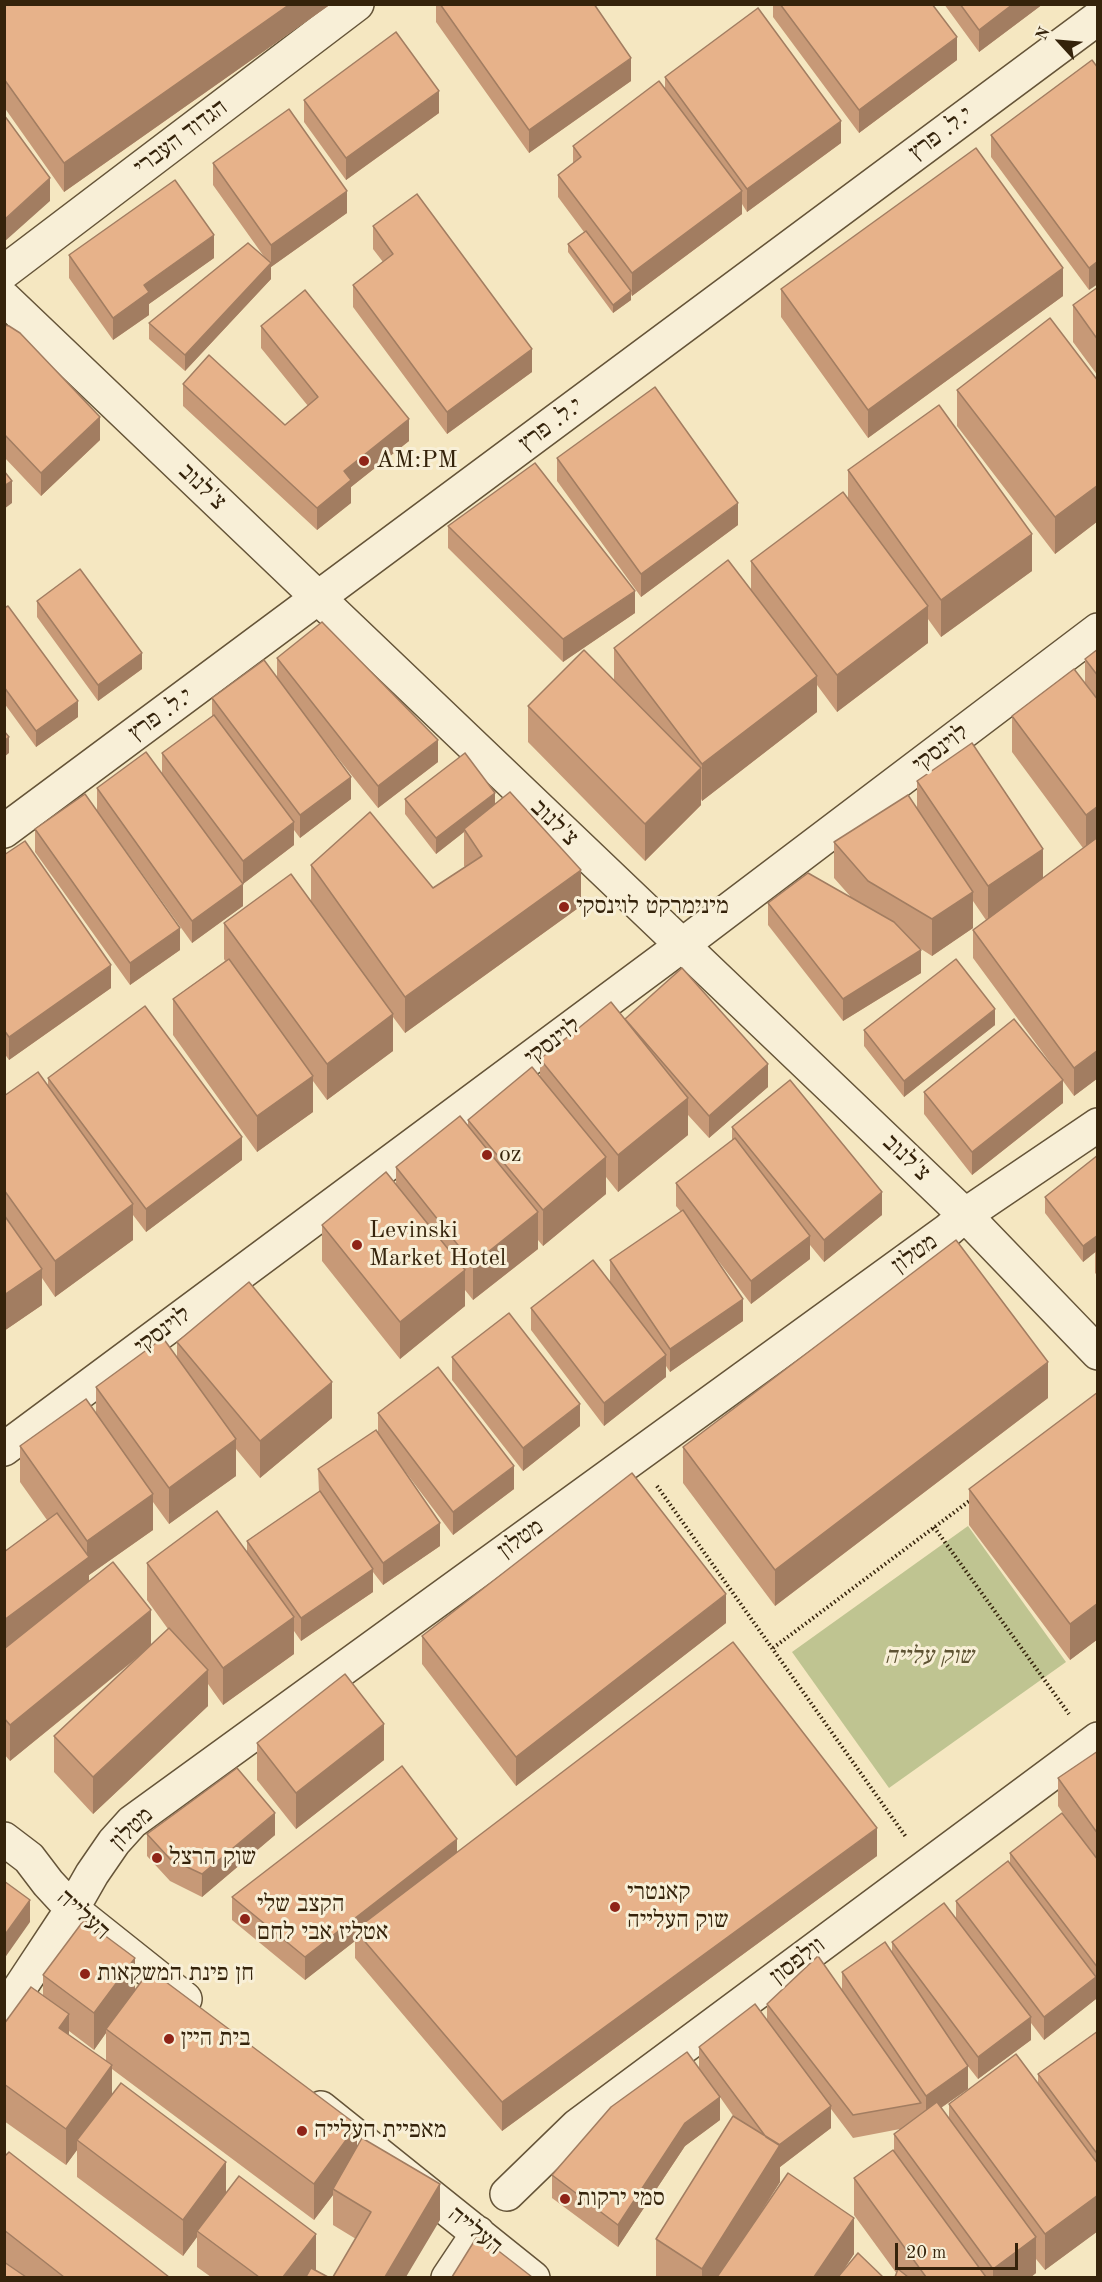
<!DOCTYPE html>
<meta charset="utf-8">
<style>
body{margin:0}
#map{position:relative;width:1102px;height:2282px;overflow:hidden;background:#f5e7c1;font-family:"Old Standard TT",serif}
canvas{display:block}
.frame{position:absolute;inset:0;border:6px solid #35230b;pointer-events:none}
.north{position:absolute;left:1030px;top:12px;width:60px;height:60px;-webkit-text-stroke:4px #f8efd7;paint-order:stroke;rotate:296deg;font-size:16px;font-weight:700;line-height:24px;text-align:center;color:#35230b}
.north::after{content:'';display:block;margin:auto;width:21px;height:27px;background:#35230b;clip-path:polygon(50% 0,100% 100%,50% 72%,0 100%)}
.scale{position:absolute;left:895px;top:2243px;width:123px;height:27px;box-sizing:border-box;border:3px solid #35230b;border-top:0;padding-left:8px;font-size:18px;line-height:21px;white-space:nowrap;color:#35230b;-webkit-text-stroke:4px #f8efd7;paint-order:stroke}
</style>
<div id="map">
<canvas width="1102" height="2282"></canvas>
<div class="frame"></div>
<div class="north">N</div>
<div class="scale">20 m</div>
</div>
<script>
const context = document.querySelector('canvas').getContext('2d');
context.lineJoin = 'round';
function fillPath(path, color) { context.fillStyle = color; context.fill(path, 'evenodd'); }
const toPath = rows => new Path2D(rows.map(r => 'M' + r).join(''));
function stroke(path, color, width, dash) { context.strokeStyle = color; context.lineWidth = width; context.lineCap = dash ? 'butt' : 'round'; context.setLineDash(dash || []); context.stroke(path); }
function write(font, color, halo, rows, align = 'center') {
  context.font = font + ' "Old Standard TT","Frank Ruhl Libre",serif'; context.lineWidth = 6; context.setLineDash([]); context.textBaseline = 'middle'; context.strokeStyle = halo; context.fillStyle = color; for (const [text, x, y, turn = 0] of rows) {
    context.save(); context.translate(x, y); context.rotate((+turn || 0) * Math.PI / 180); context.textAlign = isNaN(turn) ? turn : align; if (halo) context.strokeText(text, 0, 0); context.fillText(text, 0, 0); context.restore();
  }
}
fillPath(toPath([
 [968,1526,1066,1662,889,1788,792,1652]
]), '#bfc491');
const minor = toPath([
 [4,272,357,4],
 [4,298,965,1215,1098,1353],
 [4,831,1098,18],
 [4,1449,669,955,1098,630],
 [4,1839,29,1858,48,1883,72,1909,185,1999],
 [4,2012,72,1909,92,1874,114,1842,132,1822,948,1230,965,1215,1098,1125],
 [321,2108,533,2278],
 [507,2194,577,2126,1098,1739],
 [448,2278,478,2233]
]);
stroke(minor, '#655438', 36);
stroke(toPath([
 [657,1486,906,1837],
 [934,1527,1069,1714],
 [773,1648,972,1499]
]), '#35230b', 4, [1.5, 3]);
stroke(minor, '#f8efd7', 33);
fillPath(toPath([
 [8,4,331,4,64,192,4,107,4,7],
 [436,4,594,4,631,81,529,153,436,22],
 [773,4,932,4,957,60,859,133,773,17],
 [944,4,1043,4,979,52],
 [1092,60,1089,290,991,157,991,135],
 [665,77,841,143,747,212,742,204,742,214,632,296,631,294,631,300,613,313,568,252,568,244,584,232,558,197,558,175,573,163,573,146,665,90],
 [304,100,439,113,346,180,304,122],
 [213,163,347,213,271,267,271,266,271,279,185,371,149,339,149,323,265,258,213,185],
 [373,226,532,372,447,434,353,307,353,285,383,262,373,249],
 [69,255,214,258,149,304,149,315,113,340,69,278],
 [1098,287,1098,376,1073,342,1073,305],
 [781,289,1063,296,868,438,781,317],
 [4,325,100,440,41,496,4,457],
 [261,326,409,441,351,487,351,503,317,530,183,406,183,384,285,425,308,406,261,348],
 [1098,381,1098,521,1055,554,957,426,957,390],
 [557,458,738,525,641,597,557,481],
 [848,470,1032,571,941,637,928,619,928,643,837,712,817,685,817,712,702,801,701,799,701,805,645,861,528,742,528,706,614,680,614,648,751,591,751,561,848,499],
 [448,526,635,613,563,662,448,548],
 [37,601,142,669,98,701,37,617],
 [4,608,78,717,36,747,4,703],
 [1098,649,1098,1078,1074,1096,1063,1081,1063,1103,972,1175,924,1114,924,1092,1057,1072,973,958,973,930,986,920,973,901,973,928,932,956,918,947,921,973,843,1021,768,925,768,903,850,896,834,878,834,842,917,808,917,781,1043,878,1083,848,1012,752,1012,716,1085,683,1085,659],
 [277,658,438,762,378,808,325,742,351,799,300,838,294,830,294,845,243,884,211,840,243,906,192,943,113,833,180,950,130,985,35,852,35,829,97,810,97,788,162,774,162,753,212,716,212,698,277,677],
 [405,799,495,804,581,906,405,1033,393,1017,393,1051,327,1100,313,1081,313,1112,257,1152,173,1035,173,999,225,961,224,959,224,923,311,900,311,865,433,888,465,867,464,866,464,832,436,854,405,814],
 [4,855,111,988,9,1060,4,1053],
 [625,1019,768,1087,709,1138,688,1115,688,1135,618,1192,606,1177,606,1194,543,1246,538,1240,538,1249,473,1300,465,1290,465,1306,400,1359,322,1261,322,1225,396,1185,396,1167,468,1126,468,1120,540,1078,540,1059],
 [995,1025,904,1097,864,1046,864,1030],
 [48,1078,242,1160,146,1232,133,1215,133,1240,55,1297,42,1278,42,1305,4,1331,4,1096,48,1086],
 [732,1127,882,1215,824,1262,810,1245,810,1259,751,1304,707,1246,743,1321,670,1372,666,1366,666,1377,604,1426,531,1330,531,1308,610,1282,610,1260,681,1212,676,1206,676,1183,732,1141],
 [1098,1155,1098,1276,1095,1273,1095,1252,1083,1262,1045,1213,1045,1197],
 [177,1342,332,1418,260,1478,236,1449,236,1476,169,1524,153,1502,153,1530,89,1575,89,1580,151,1645,168,1629,147,1600,147,1563,247,1554,247,1541,319,1492,318,1469,378,1432,378,1413,514,1489,453,1535,398,1462,440,1546,383,1585,373,1572,373,1592,301,1641,294,1631,294,1654,223,1705,208,1684,208,1706,93,1814,54,1772,54,1736,137,1658,10,1761,4,1754,4,1552,47,1520,20,1482,20,1446,96,1414,96,1387,177,1357],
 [452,1357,580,1426,523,1471,452,1380],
 [1098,1392,1098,1639,1070,1660,969,1525,969,1489],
 [1048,1398,775,1606,683,1483,683,1447],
 [726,1623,516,1786,422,1664,422,1636],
 [257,1743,384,1760,296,1829,257,1780],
 [1098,1751,1098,1991,1096,1989,1096,1999,1044,2040,1031,2023,1031,2040,978,2079,967,2065,968,2089,941,2108,949,2119,949,2104,1038,2084,1038,2074,1098,2031,1098,2231,1045,2270,1036,2259,1036,2273,1031,2277,895,2277,897,2274,854,2215,854,2178,894,2150,894,2134,900,2129,853,2138,831,2109,831,2128,780,2167,780,2182,755,2222,854,2254,842,2272,883,2277,658,2277,656,2276,656,2239,734,2117,720,2097,720,2120,685,2146,618,2247,552,2198,552,2175,699,2068,699,2047,767,2021,767,2004,842,1991,842,1972,892,1954,892,1942,956,1918,956,1901,1010,1864,1010,1853,1076,1832,1058,1806,1058,1778],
 [147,1834,275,1835,202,1897,170,1881,147,1856],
 [457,1852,877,1856,502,2131,355,1958,355,1941,305,1980,232,1920,232,1897],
 [43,1975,135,1990,357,2145,440,2220,356,2239,333,2225,333,2195,314,2220,112,2069,112,2095,316,2270,328,2277,211,2277,197,2267,197,2237,183,2256,77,2177,77,2150,66,2165,4,2121,4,2024,43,1995],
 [69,2031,94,2050,106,2033,106,2062,69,2035],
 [4,2157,169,2277,4,2277]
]), '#c79977');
fillPath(toPath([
 [290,4,331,4,64,192,64,163],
 [1013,4,1043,4,979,52,979,30],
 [957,37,957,60,859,133,859,110],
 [631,58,631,81,529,153,529,130],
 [439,91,439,113,346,180,346,158],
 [841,121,841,143,747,212,747,189],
 [50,178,50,201,4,242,4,220],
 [347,191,347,213,271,267,271,245],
 [742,191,742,214,632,296,632,273],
 [214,235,214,258,149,304,149,315,113,340,113,318,144,285],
 [1098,261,1098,284,1089,290,1089,268],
 [271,263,271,279,185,371,185,355],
 [1063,268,1063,296,868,438,868,410],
 [631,291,631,300,613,313,613,305],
 [532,349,532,372,447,434,447,412],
 [100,417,100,440,41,496,41,473],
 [409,419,409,441,351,487,351,503,317,530,317,508,344,471],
 [12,481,12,503,4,509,4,486],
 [1098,485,1098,521,1055,554,1055,517],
 [738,503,738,525,641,597,641,574],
 [1032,534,1032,571,941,637,941,600],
 [635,591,635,613,563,662,563,639],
 [928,606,928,643,837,712,837,675],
 [142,653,142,669,98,701,98,685],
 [817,676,817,712,702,801,702,764],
 [78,701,78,717,36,747,36,731],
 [9,737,9,753,4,757,4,741],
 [438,740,438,762,378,808,378,786],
 [701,768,701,805,645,861,645,824],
 [351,777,351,799,300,838,300,815],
 [495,793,495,808,464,829,464,832,436,854,436,838],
 [1098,806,1098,843,1086,851,1086,815],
 [294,822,294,845,243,884,243,861],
 [1043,849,1043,885,988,922,988,886],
 [581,870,581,906,405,1033,405,997],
 [243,884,243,906,192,943,192,921],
 [973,892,973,928,932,956,932,919],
 [180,928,180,950,130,985,130,963],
 [921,950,921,973,843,1021,843,999],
 [111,965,111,988,9,1060,9,1037],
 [995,1009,995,1025,904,1097,904,1081],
 [393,1014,393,1051,327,1100,327,1064],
 [1098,1050,1098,1078,1074,1096,1074,1068],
 [768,1064,768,1087,709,1138,709,1116],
 [313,1076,313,1112,257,1152,257,1116],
 [1063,1080,1063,1103,972,1175,972,1152],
 [688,1098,688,1135,618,1192,618,1155],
 [242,1137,242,1160,146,1232,146,1209],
 [606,1157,606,1194,543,1246,543,1210],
 [882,1192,882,1215,824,1262,824,1240],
 [133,1204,133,1240,55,1297,55,1261],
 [538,1212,538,1249,473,1300,473,1264],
 [1098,1235,1098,1250,1083,1262,1083,1246],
 [810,1236,810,1259,751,1304,751,1281],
 [42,1269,42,1305,4,1331,4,1295],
 [465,1270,465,1306,400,1359,400,1322],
 [743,1299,743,1321,670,1372,670,1349],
 [666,1355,666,1377,604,1426,604,1403],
 [1048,1362,1048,1398,775,1606,775,1570],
 [332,1382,332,1418,260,1478,260,1441],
 [580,1404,580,1426,523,1471,523,1448],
 [236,1439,236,1476,169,1524,169,1488],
 [514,1466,514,1489,453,1535,453,1512],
 [153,1494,153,1530,89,1575,89,1593,4,1656,4,1620,87,1558,87,1541],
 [440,1523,440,1546,383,1585,383,1563],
 [373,1569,373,1592,301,1641,301,1618],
 [726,1594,726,1623,516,1786,516,1757],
 [1098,1603,1098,1639,1070,1660,1070,1624],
 [151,1610,151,1646,10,1761,10,1725],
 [294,1617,294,1654,223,1705,223,1668],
 [208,1670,208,1706,93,1814,93,1777],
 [384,1724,384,1760,296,1829,296,1793],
 [275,1813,275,1835,202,1897,202,1874],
 [877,1828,877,1856,502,2131,502,2102],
 [457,1839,457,1862,355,1930,355,1941,305,1980,305,1957],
 [30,1900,30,1922,4,1959,4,1936],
 [135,1958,135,1995,106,2029,106,2033,94,2050,94,2013],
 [1096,1977,1096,1999,1044,2040,1044,2017],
 [69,2014,69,2051,59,2028],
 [1031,2017,1031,2040,978,2079,978,2057],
 [112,2065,112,2102,77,2140,77,2150,66,2165,66,2129],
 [968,2066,968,2089,926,2118,926,2096],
 [720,2097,720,2120,685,2146,618,2247,618,2225,685,2123],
 [831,2106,831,2128,780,2167,780,2182,719,2277,702,2277,702,2269,774,2148],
 [357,2125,357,2161,333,2189,333,2195,314,2220,314,2184],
 [226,2162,226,2198,197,2231,197,2237,183,2256,183,2220],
 [440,2184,440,2220,406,2277,385,2277],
 [1098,2195,1098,2231,1045,2270,1045,2234],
 [854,2218,854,2254,839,2277,814,2277],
 [316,2234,316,2270,310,2277,283,2277],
 [1036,2237,1036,2273,1031,2277,993,2277,993,2269]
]), '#a27d61');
const building = toPath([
 [8,4,290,4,64,163,4,79,4,7,8,4],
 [440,4,594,4,631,58,529,130,440,4],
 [780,4,932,4,957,37,859,110,780,4],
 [960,4,1013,4,979,30,960,4],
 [758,8,841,121,747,189,665,77,758,8],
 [396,32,439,91,346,158,304,100,396,32],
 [1092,60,1098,68,1098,261,1089,268,991,135,1092,60],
 [659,81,742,191,632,273,558,175,581,157,573,146,659,81],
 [289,109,347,191,271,245,213,163,289,109],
 [4,115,50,178,4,220,4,115],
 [976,148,1063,268,868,410,781,289,976,148],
 [175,180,214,235,144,285,149,292,113,318,69,255,175,180],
 [417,194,532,349,447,412,353,285,393,254,373,226,417,194],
 [586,231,631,291,613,305,568,244,586,231],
 [248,243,271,263,185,355,149,323,248,243],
 [1098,287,1098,340,1073,305,1098,287],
 [305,290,409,419,344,471,351,480,317,508,183,384,209,355,285,425,318,397,261,326,305,290],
 [1050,318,1098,381,1098,485,1055,517,957,390,1050,318],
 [4,325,9,326,20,333,100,417,41,473,4,434,4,325],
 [655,387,738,503,641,574,557,458,655,387],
 [939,405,1032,534,941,600,848,470,939,405],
 [535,463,635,591,563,639,448,526,535,463],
 [4,471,12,481,4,486,4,471],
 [843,492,928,606,837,675,751,561,843,492],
 [728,560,817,676,702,764,614,648,728,560],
 [80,569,142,653,98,685,37,601,80,569],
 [8,606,78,701,36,731,4,687,4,608,8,606],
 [322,622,438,740,378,786,277,658,322,622],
 [1098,649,1098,676,1085,659,1098,649],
 [584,650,701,768,645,824,528,706,584,650],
 [264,660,351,777,300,815,212,698,264,660],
 [1074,669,1098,700,1098,806,1086,815,1012,716,1074,669],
 [214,715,294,822,243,861,162,753,214,715],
 [4,731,9,737,4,741,4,731],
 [972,743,1043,849,988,886,917,781,972,743],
 [146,752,243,884,192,921,97,788,146,752],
 [465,753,495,793,436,838,405,799,465,753],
 [510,792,581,870,405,997,311,865,370,812,433,888,482,856,464,829,510,792],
 [85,794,180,928,130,963,35,829,85,794],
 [908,795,973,892,932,919,868,881,834,842,908,795],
 [1098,837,1098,1050,1074,1068,973,930,1098,837],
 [25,841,111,965,9,1037,4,1030,4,855,25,841],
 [808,873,894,922,921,950,843,999,768,903,808,873],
 [291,874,393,1014,327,1064,224,923,291,874],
 [229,959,313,1076,257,1116,173,999,229,959],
 [956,959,995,1009,904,1081,864,1030,956,959],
 [682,968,768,1064,709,1116,625,1019,682,968],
 [611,1002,688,1098,618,1155,540,1059,611,1002],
 [145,1006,242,1137,146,1209,48,1078,145,1006],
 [1014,1019,1063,1080,972,1152,924,1092,1014,1019],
 [532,1067,606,1157,543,1210,468,1120,532,1067],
 [38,1072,133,1204,55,1261,4,1190,4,1096,38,1072],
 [790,1080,882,1192,824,1240,732,1127,790,1080],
 [460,1116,538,1212,473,1264,396,1167,460,1116],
 [735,1138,810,1236,751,1281,676,1183,735,1138],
 [1098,1155,1098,1235,1083,1246,1045,1197,1098,1155],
 [386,1172,465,1270,400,1322,322,1225,386,1172],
 [683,1210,743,1299,670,1349,610,1260,683,1210],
 [4,1215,42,1269,4,1295,4,1215],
 [956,1240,1048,1362,775,1570,683,1447,956,1240],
 [593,1260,666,1355,604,1403,531,1308,593,1260],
 [249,1282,332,1382,260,1441,177,1342,249,1282],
 [509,1313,580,1404,523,1448,452,1357,509,1313],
 [163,1338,236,1439,169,1488,96,1387,163,1338],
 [438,1367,514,1466,453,1512,378,1413,438,1367],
 [1098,1392,1098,1603,1070,1624,969,1489,1098,1392],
 [86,1399,153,1494,87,1541,20,1446,86,1399],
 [376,1430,440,1523,383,1563,318,1469,376,1430],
 [632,1473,726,1594,516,1757,422,1636,632,1473],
 [320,1491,373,1569,301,1618,247,1541,320,1491],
 [217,1511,294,1617,223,1668,147,1563,217,1511],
 [57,1513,89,1557,4,1620,4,1552,57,1513],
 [113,1562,151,1610,10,1725,4,1718,4,1649,113,1562],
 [169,1628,208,1670,93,1777,54,1736,169,1628],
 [733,1642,877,1828,502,2102,355,1930,733,1642],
 [345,1674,384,1724,296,1793,257,1743,345,1674],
 [1098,1751,1098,1834,1058,1778,1098,1751],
 [402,1766,457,1839,305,1957,232,1897,402,1766],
 [237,1768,275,1813,202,1874,170,1859,147,1834,237,1768],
 [1062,1813,1098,1860,1098,1968,1010,1853,1062,1813],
 [1008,1861,1096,1977,1044,2017,956,1901,1008,1861],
 [4,1881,30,1900,4,1936,4,1881],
 [944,1903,1031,2017,978,2057,892,1942,944,1903],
 [84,1920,135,1958,94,2013,43,1975,84,1920],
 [885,1942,968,2066,926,2096,842,1972,885,1942],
 [818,1956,921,2103,853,2115,767,2004,818,1956],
 [150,1970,357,2125,314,2184,106,2029,150,1970],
 [31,1987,69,2014,59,2028,112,2065,66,2129,4,2084,4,2024,31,1987],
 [755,2004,831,2106,779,2145,766,2137,699,2047,755,2004],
 [1098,2031,1098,2155,1038,2074,1098,2031],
 [687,2052,720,2097,685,2123,618,2225,552,2175,611,2107,687,2052],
 [1016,2054,1098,2164,1098,2195,1045,2234,949,2104,1016,2054],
 [121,2083,226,2162,183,2220,77,2140,121,2083],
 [937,2102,1036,2237,993,2269,894,2134,937,2102],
 [733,2116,780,2145,702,2269,656,2239,733,2116],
 [362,2138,440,2184,385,2277,333,2277,371,2212,333,2189,362,2138],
 [893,2150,986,2277,926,2277,854,2178,893,2150],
 [9,2152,169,2277,64,2277,4,2230,4,2157,9,2152],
 [788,2173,854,2218,814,2277,717,2277,788,2173],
 [239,2176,316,2234,283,2277,259,2277,197,2231,239,2176],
 [478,2235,532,2277,452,2277,478,2235],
 [858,2253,883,2277,838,2277,858,2253],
 [4,2262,26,2277,4,2277,4,2262],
 [311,2268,328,2277,306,2277,311,2268],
 [898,2269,908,2277,895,2277,898,2269]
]);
fillPath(building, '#e7b28a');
stroke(building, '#a27d61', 1.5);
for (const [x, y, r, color] of [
 [364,461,6,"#8f2418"],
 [564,907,6,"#8f2418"],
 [487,1155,6,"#8f2418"],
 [357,1245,6,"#8f2418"],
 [157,1858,6,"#8f2418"],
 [615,1907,6,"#8f2418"],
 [245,1919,6,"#8f2418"],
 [85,1974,6,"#8f2418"],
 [169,2039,6,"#8f2418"],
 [302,2131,6,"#8f2418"],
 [565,2199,6,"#8f2418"]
]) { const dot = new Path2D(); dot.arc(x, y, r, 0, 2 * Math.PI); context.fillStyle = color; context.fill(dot); stroke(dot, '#f8efd7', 2); }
write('24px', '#35230b', '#f8efd7', [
 ["י.ל. פרץ",941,134,-37],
 ["הגדוד העברי",181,138,-37],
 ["י.ל. פרץ",551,425,-37],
 ["צ'לנוב",202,487,44],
 ["י.ל. פרץ",161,715,-36],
 ["לוינסקי",941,749,-37],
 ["צ'לנוב",554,823,44],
 ["לוינסקי",553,1042,-37],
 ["צ'לנוב",906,1158,44],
 ["מטלון",915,1254,-36],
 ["לוינסקי",163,1331,-37],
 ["מטלון",521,1539,-36],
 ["מטלון",132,1829,-44],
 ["העלייה",83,1915,42],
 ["וולפסון",798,1961,-37],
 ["העלייה",475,2231,39]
]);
write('24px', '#35230b', '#f8efd7', [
 ["AM:PM",376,461],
 ["מינימרקט לוינסקי",576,907],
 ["oz",499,1155],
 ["Levinski",369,1231],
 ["Market Hotel",369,1259],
 ["שוק הרצל",169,1858],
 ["קאנטרי",627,1893],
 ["שוק העלייה",627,1921],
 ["הקצב שלי",257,1905],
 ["אטליז אבי לחם",257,1933],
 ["חן פינת המשקאות",97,1974],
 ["בית היין",181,2039],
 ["מאפיית העלייה",314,2131],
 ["סמי ירקות",577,2199]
], 'left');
write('italic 24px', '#5e5333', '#f8efd7', [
 ["שוק עלייה",929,1657]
]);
</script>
